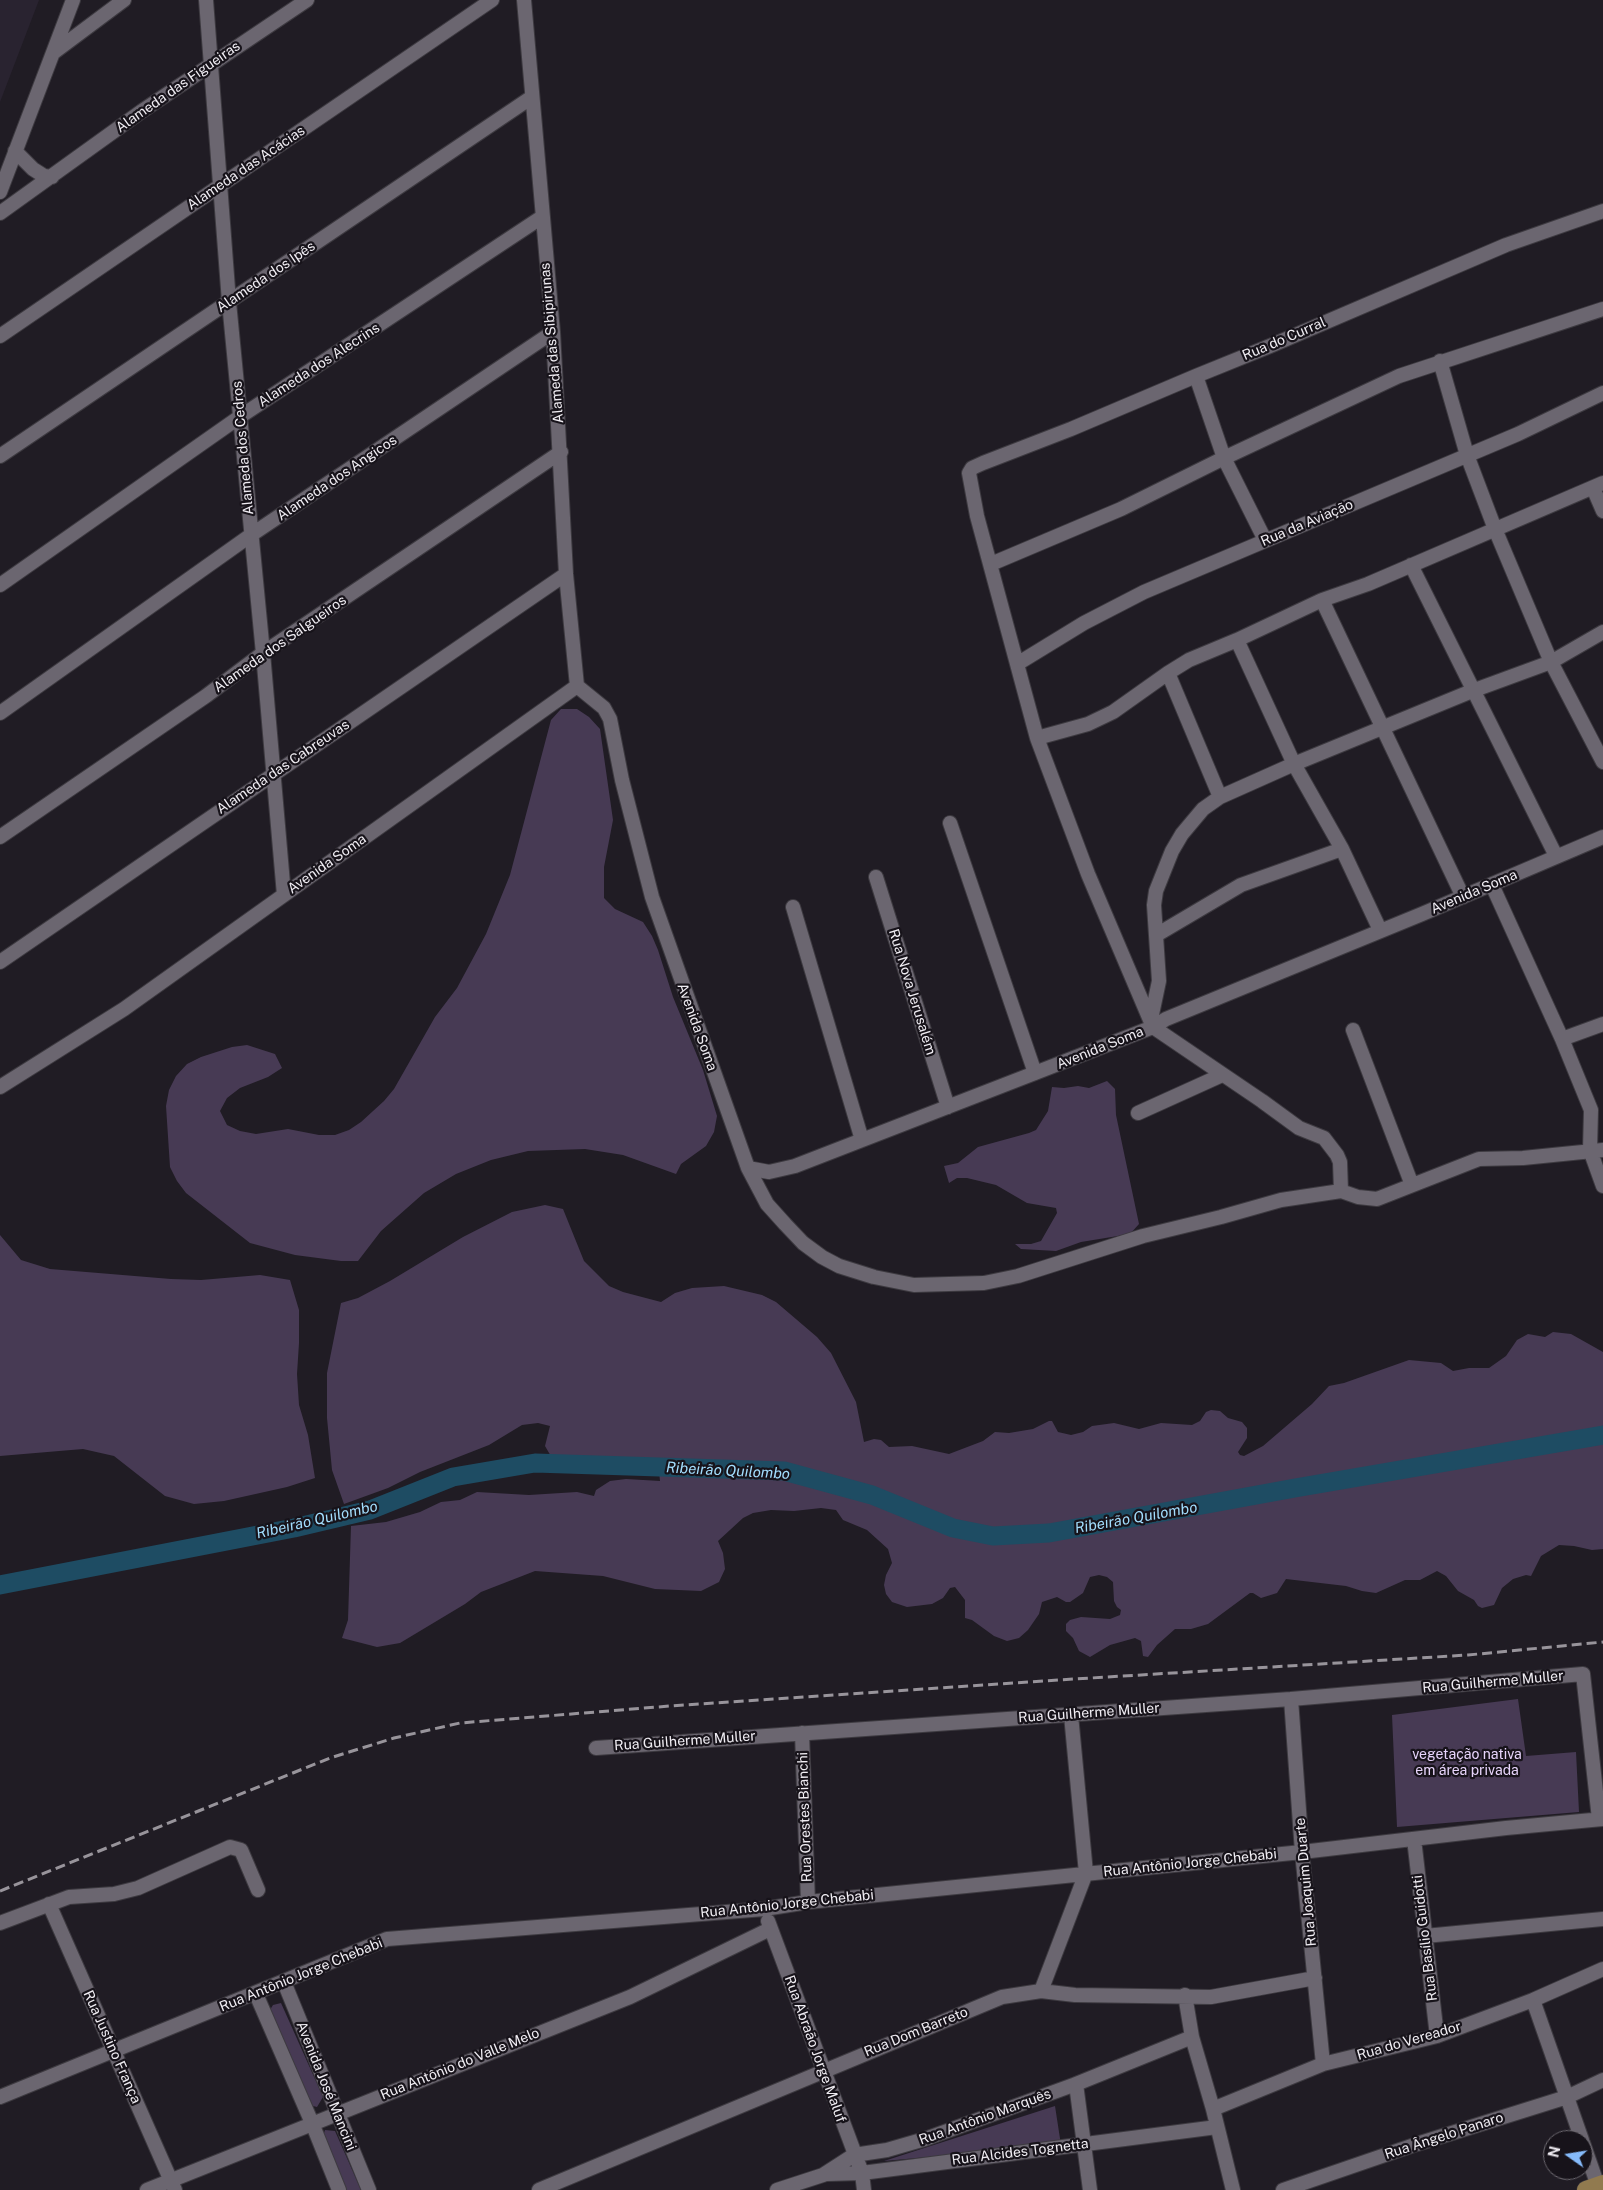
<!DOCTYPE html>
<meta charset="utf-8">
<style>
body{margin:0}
#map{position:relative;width:1603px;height:2190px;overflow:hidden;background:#201c24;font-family:"Public Sans",sans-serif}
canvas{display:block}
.north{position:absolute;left:1543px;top:2130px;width:50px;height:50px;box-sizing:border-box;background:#17131a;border:1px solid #6e6a71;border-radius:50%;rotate:283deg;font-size:14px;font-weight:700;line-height:20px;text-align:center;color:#f0edf3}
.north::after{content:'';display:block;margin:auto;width:18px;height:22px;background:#86bbfb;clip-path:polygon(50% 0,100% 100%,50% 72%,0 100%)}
</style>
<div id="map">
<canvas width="1603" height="2190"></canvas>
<div class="north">N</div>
</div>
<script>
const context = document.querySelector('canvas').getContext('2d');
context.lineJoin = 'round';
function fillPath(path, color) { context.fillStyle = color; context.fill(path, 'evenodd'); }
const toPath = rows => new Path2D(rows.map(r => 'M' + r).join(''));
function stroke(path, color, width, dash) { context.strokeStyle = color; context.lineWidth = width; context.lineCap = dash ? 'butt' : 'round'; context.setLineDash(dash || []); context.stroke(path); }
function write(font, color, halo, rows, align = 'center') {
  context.font = font + ' "Public Sans",sans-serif'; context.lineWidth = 4.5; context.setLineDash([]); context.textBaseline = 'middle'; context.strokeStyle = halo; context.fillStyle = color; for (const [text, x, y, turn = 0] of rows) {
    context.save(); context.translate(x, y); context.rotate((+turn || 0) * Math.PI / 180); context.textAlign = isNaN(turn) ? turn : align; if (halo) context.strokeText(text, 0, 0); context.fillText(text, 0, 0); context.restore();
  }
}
fillPath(toPath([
 [0,0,39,0,0,102]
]), '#292330');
fillPath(toPath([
 [561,709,577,709,589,717,600,729,613,820,604,867,604,898,615,909,643,922,652,936,658,950,673,997,703,1070,717,1116,714,1132,706,1146,681,1164,676,1174,623,1155,585,1149,528,1151,491,1160,456,1174,424,1193,381,1231,358,1261,341,1261,295,1255,250,1243,186,1193,177,1181,170,1167,166,1106,169,1090,176,1076,187,1064,201,1057,232,1047,247,1045,275,1054,282,1068,268,1077,240,1088,227,1098,220,1111,227,1125,240,1131,256,1134,288,1129,319,1135,335,1135,349,1130,361,1122,384,1101,394,1089,435,1017,457,988,486,934,510,875,551,720],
 [1107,1081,1115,1089,1116,1115,1139,1224,1130,1234,1081,1242,1056,1251,1021,1249,1015,1244,1031,1244,1041,1241,1057,1213,1056,1208,1027,1203,996,1185,967,1178,957,1178,949,1183,944,1166,958,1163,978,1147,1029,1133,1036,1130,1048,1111,1052,1087,1064,1088,1078,1086,1089,1088],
 [545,1205,563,1209,584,1261,609,1286,623,1292,661,1302,675,1293,692,1288,724,1286,762,1295,776,1302,817,1337,831,1353,856,1402,864,1442,874,1439,881,1440,889,1447,912,1446,949,1454,983,1441,995,1432,1009,1433,1033,1429,1049,1421,1052,1421,1058,1432,1071,1435,1083,1432,1092,1426,1114,1423,1139,1429,1161,1423,1192,1425,1200,1421,1206,1412,1211,1410,1220,1411,1228,1418,1242,1422,1247,1428,1247,1438,1238,1452,1240,1455,1244,1456,1263,1446,1312,1404,1329,1386,1344,1383,1409,1360,1441,1363,1453,1371,1469,1368,1489,1368,1506,1356,1517,1340,1528,1334,1545,1337,1553,1332,1571,1334,1603,1352,1603,1549,1592,1550,1574,1546,1559,1545,1541,1556,1531,1576,1526,1575,1513,1579,1502,1588,1494,1605,1482,1608,1478,1606,1474,1600,1458,1591,1446,1576,1437,1571,1420,1580,1405,1580,1376,1593,1362,1591,1346,1586,1286,1579,1277,1593,1261,1598,1253,1593,1250,1593,1208,1624,1191,1629,1175,1629,1157,1645,1148,1657,1143,1656,1141,1641,1135,1638,1110,1645,1090,1657,1079,1651,1073,1638,1066,1631,1066,1624,1070,1620,1081,1617,1110,1619,1120,1615,1121,1610,1117,1607,1114,1601,1113,1582,1107,1577,1099,1575,1090,1577,1083,1593,1070,1602,1066,1602,1057,1597,1042,1602,1039,1614,1028,1630,1019,1638,1007,1641,994,1636,972,1620,965,1618,965,1600,955,1587,950,1588,943,1598,932,1604,907,1607,892,1602,886,1594,884,1585,886,1575,892,1563,888,1549,867,1530,843,1520,836,1510,821,1508,794,1511,771,1510,753,1513,743,1518,718,1541,723,1553,725,1569,719,1582,701,1591,655,1589,603,1576,535,1571,481,1592,465,1604,400,1643,377,1647,342,1638,348,1620,351,1526,386,1522,420,1512,441,1502,460,1500,477,1492,529,1495,577,1492,594,1496,596,1490,610,1481,626,1479,660,1481,658,1462,641,1458,590,1464,556,1465,545,1446,550,1426,538,1423,522,1425,489,1445,420,1472,388,1488,344,1504,332,1470,327,1418,327,1373,341,1303,358,1298,390,1281,463,1237,512,1212],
 [0,1235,21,1260,50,1269,171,1279,201,1280,260,1275,290,1280,299,1310,299,1343,297,1374,299,1405,308,1435,315,1478,287,1487,224,1501,194,1504,165,1496,114,1456,83,1449,0,1456],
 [1518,1699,1526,1756,1576,1752,1579,1812,1397,1827,1392,1715],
 [281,2003,323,2097,317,2107,309,2105,268,2013,273,2005],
 [1055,2106,1061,2145,884,2161],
 [325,2130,335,2131,361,2190,344,2190,322,2139]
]), '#473a54');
stroke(toPath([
 [0,1585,294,1528,370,1510,453,1477,535,1463,784,1471,872,1495,953,1528,993,1536,1049,1533,1295,1488,1603,1435]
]), '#1e4c63', 19);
const minor = toPath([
 [206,0,229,302,263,653,284,895],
 [524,0,553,332,566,574,577,686],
 [53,53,124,0],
 [15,151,33,169,44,176,52,177],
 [0,192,73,0],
 [0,213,142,111,307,0],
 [0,336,492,0],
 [1440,361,1467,455,1495,529,1551,662,1603,762],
 [1196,376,1224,458,1265,540],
 [0,456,532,97],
 [1593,488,1603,511],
 [991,564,1121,509,1224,458,1399,376,1603,309],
 [1411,565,1556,856],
 [0,585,241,416,542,217],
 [1322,600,1463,897],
 [1237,640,1294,764,1342,849,1380,930],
 [1017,664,1084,623,1144,592,1518,434,1603,393],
 [1168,673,1220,797],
 [577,686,604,708,610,719,622,780,652,897,748,1168,767,1204,785,1224,803,1243,822,1257,839,1266,874,1277,914,1285,984,1283,1018,1276,1143,1236,1221,1217,1281,1200,1341,1191,1358,1197,1377,1199,1479,1159,1523,1158,1603,1150],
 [0,713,251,535,553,332],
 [1037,738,1088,724,1113,712,1168,673,1189,660,1237,640,1322,600,1368,584,1603,483],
 [950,823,1035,1073],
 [0,837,206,696,263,653,561,452],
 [876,877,948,1107],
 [1492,885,1562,1039,1591,1110,1590,1150,1603,1186],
 [793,907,862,1140],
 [1158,934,1241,885,1342,849],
 [0,962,566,574],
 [1151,1019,1159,981,1154,905,1156,891,1172,851,1182,834,1203,809,1220,797,1294,764,1472,691,1551,662,1603,632],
 [1353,1030,1412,1185],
 [1562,1039,1603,1024],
 [0,1087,124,1009,577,686],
 [1138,1113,1222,1075],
 [748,1168,769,1172,795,1166,1035,1073,1153,1027,1166,1019,1422,914,1603,837],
 [1341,1191,1340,1162,1337,1155,1324,1138,1299,1128,1262,1101,1153,1027,1088,874,1037,738,977,516,969,473,972,468,983,463,1071,429,1196,376,1270,346,1506,245,1603,211],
 [1291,1699,1302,1852,1323,2064],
 [802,1733,808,1902],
 [596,1748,1291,1699,1583,1674,1599,1819],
 [1414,1839,1437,2036],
 [49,1904,175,2190],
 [768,1921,862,2173,864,2190],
 [0,1923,69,1897,114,1894,138,1888,230,1847,241,1850,258,1890],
 [1425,1936,1603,1919],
 [284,1982,369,2190],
 [1041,1991,1086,1873,1071,1715],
 [256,1994,312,2123,339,2190],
 [1185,1995,1192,2037,1213,2109,1233,2190],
 [1533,2000,1582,2140],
 [1076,2084,1090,2190],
 [0,2097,387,1939,764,1909,808,1902,1302,1852,1506,1828,1603,1819],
 [1213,2109,1323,2064,1437,2036,1533,2000,1603,1969],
 [1583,2143,1598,2186],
 [827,2174,862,2173,1217,2127],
 [147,2190,630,1997,770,1929],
 [539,2190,1002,1997,1041,1991,1075,1995,1211,1997,1315,1978],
 [777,2190,823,2175,854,2155,887,2150,925,2139,1076,2084,1192,2037],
 [1283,2190,1417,2144,1567,2097,1603,2080]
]);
const major = toPath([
 [1586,2190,1603,2184]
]);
stroke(minor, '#3d3a40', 16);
stroke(major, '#3d3a40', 19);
stroke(minor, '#6b6670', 14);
stroke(major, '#917a4f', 18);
stroke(toPath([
 [0,1891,330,1758,394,1738,460,1723,670,1706,1058,1680,1468,1655,1603,1642]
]), '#98949b', 3, [10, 5]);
write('14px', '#f0edf3', '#17131a', [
 ["Alameda das Figueiras",178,87,-35],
 ["Alameda das Acácias",246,168,-34],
 ["Alameda dos Ipês",266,277,-34],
 ["Rua do Curral",1284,339,-23],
 ["Alameda das Sibipirunas",552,343,-95],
 ["Alameda dos Alecrins",319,365,-33],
 ["Alameda dos Cedros",243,448,-95],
 ["Alameda dos Angicos",337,478,-34],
 ["Rua da Aviação",1307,523,-23],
 ["Alameda dos Salgueiros",280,644,-35],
 ["Alameda das Cabreuvas",283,767,-34],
 ["Avenida Soma",327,864,-35],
 ["Avenida Soma",1474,892,-23],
 ["Rua Nova Jerusalém",912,992,73],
 ["Avenida Soma",697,1027,70],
 ["Avenida Soma",1100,1048,-22],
 ["Rua Guilherme Muller",1493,1682,-5],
 ["Rua Guilherme Muller",1089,1713,-4],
 ["Rua Guilherme Muller",685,1741,-4],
 ["Rua Orestes Bianchi",805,1817,-92],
 ["Rua Antônio Jorge Chebabi",1190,1863,-6],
 ["Rua Joaquim Duarte",1306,1882,-95],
 ["Rua Antônio Jorge Chebabi",787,1904,-6],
 ["Rua Basílio Guidotti",1425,1938,-97],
 ["Rua Antônio Jorge Chebabi",301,1975,-22],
 ["Rua Dom Barreto",916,2032,-22],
 ["Rua do Vereador",1409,2041,-16],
 ["Rua Justino França",112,2047,66],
 ["Rua Abraão Jorge Maluf",815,2049,70],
 ["Rua Antônio do Valle Melo",460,2064,-22],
 ["Avenida José Mancini",326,2086,68],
 ["Rua Antônio Marquês",985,2117,-20],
 ["Rua Ângelo Panaro",1444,2136,-18],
 ["Rua Alcides Tognetta",1020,2152,-7]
]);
write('14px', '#e8d5fc', '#17131a', [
 ["vegetação nativa",1467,1755],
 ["em área privada",1467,1771]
]);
write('italic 15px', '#a2ddfd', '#17131a', [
 ["Ribeirão Quilombo",728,1471,3],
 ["Ribeirão Quilombo",1136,1518,-10],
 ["Ribeirão Quilombo",317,1520,-13]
]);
</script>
